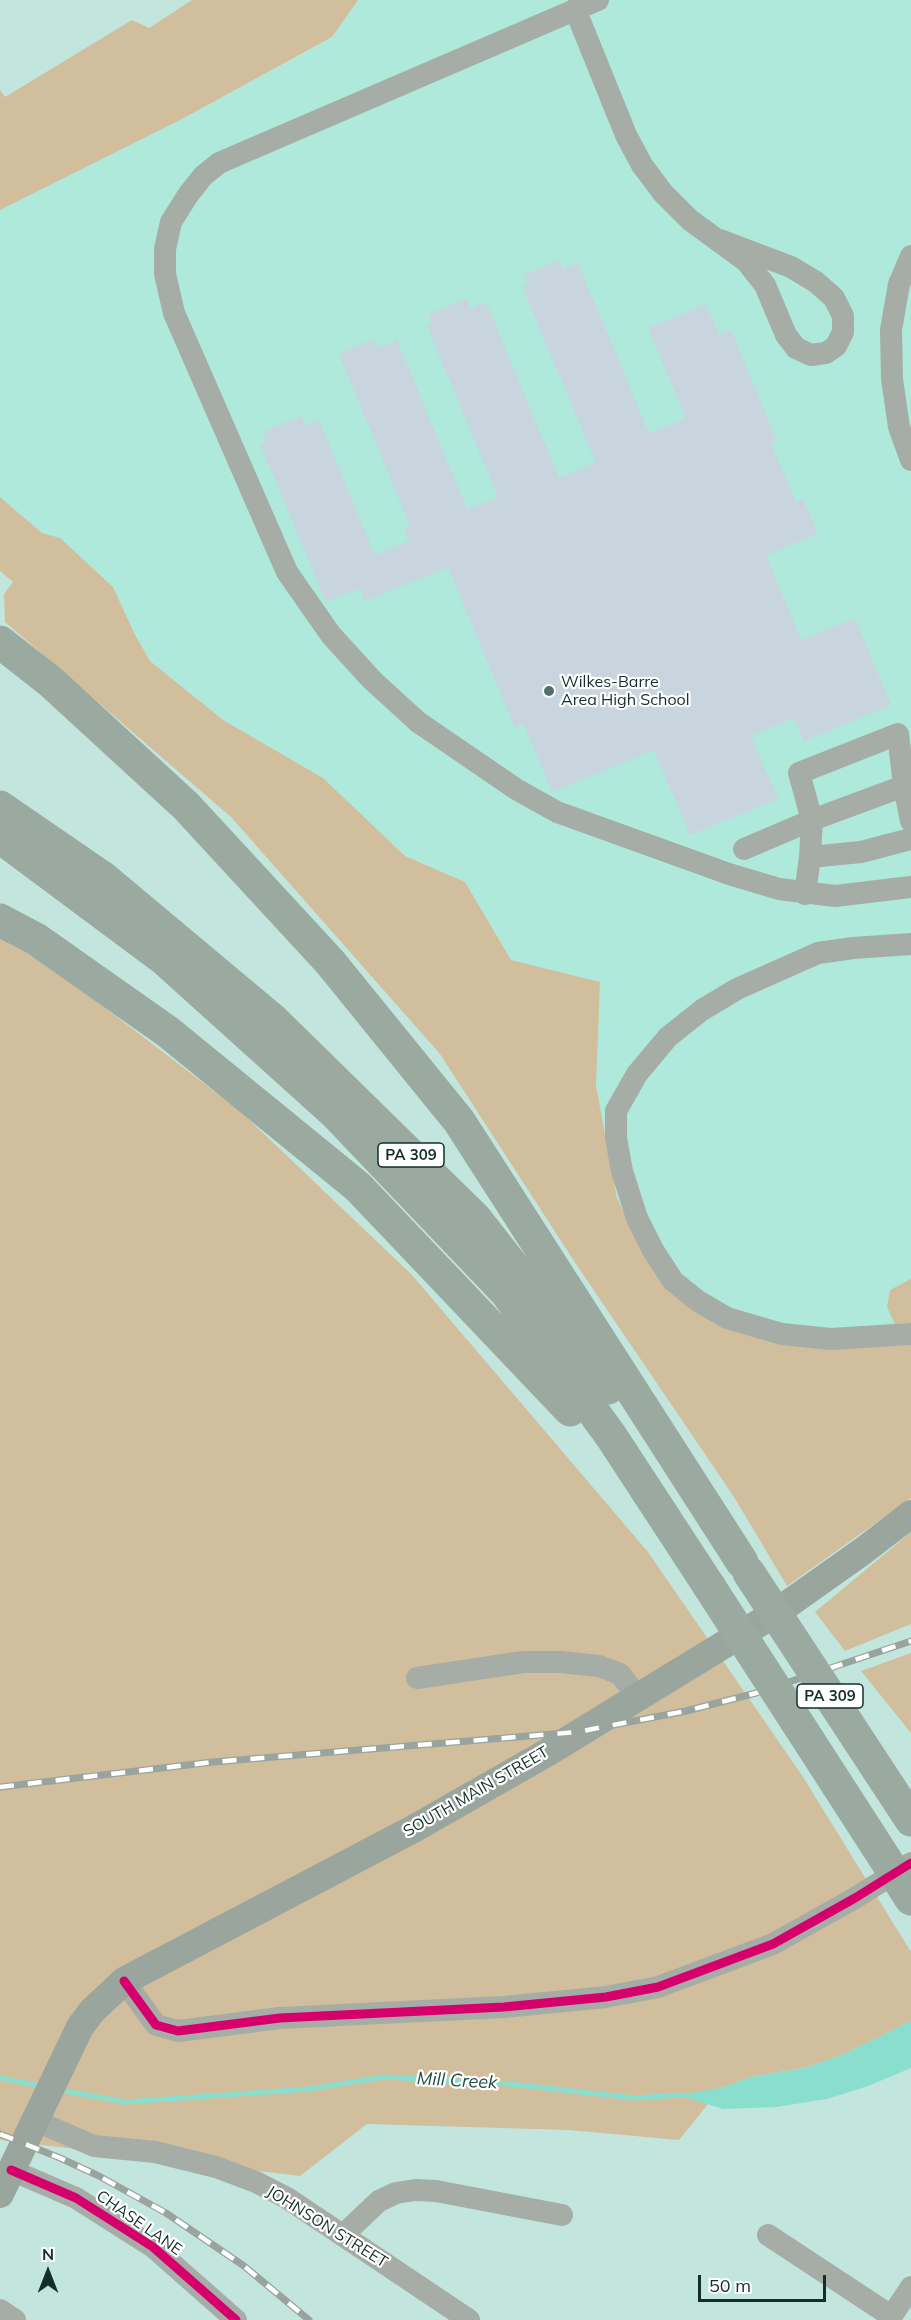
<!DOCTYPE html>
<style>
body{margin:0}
#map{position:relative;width:911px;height:2320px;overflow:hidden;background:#c2e6de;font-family:Mulish,sans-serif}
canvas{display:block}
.north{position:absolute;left:18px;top:2242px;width:60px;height:60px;-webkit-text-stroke:4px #fff;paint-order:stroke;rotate:0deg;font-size:16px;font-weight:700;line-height:24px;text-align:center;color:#142f29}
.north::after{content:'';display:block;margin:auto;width:21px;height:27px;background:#142f29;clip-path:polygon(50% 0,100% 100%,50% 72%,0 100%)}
.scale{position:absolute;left:698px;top:2275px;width:128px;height:27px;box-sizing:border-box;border:3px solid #142f29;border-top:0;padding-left:8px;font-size:18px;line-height:21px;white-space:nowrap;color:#142f29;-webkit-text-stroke:4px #fff;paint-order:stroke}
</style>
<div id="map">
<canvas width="911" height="2320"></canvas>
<div class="north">N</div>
<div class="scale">50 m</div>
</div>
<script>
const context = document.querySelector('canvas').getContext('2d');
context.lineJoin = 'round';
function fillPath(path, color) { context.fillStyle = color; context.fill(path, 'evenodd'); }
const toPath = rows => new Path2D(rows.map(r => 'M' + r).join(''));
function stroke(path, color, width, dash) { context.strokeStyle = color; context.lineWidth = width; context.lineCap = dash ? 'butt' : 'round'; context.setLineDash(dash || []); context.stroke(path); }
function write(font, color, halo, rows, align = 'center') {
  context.font = font + ' Mulish,sans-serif'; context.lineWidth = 4.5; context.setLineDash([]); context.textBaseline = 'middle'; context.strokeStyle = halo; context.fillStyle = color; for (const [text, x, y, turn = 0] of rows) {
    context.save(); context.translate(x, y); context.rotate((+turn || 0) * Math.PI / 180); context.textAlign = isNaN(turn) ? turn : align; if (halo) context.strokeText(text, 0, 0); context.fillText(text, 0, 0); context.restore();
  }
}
fillPath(toPath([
 [358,0,911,0,911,1342,765,1340,715,1324,668,1288,643,1252,617,1198,596,1086,600,982,511,960,465,882,405,856,323,778,223,720,150,661,134,633,60,538,42,533,0,497,0,210,182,119,332,38]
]), '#aee9dc');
fillPath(toPath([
 [192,0,358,0,332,37,182,119,0,210,0,90,5,97,132,20,149,28],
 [0,497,42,533,60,538,113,587,134,633,150,661,223,720,323,778,405,856,465,882,511,960,600,982,596,1086,617,1198,643,1252,669,1288,715,1324,765,1340,911,1342,911,1498,787,1586,734,1497,576,1264,440,1054,231,817,5,622,4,594,13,582,0,571],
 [0,937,40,958,240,1111,412,1275,648,1552,803,1777,911,1952,911,2021,842,2055,808,2067,751,2077,721,2088,679,2140,569,2130,367,2124,300,2176,0,2140],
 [911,1279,911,1323,895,1324,887,1307,890,1290],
 [911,1532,911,1624,845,1651,815,1612],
 [911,1653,911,1733,861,1671]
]), '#d1be9d');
fillPath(toPath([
 [911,2021,911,2068,868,2086,827,2099,776,2107,723,2109,678,2095,721,2088,751,2077,808,2067,842,2055]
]), '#8adece');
stroke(toPath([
 [0,2078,41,2086],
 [59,2090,126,2102,309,2089,384,2077,509,2084,634,2098,682,2095]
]), '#8adece', 5);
fillPath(toPath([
 [559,260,563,269,578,263,649,433,686,418,648,328,706,304,719,335,731,330,777,441,771,443,796,502,803,499,818,534,766,555,801,640,855,618,891,705,804,741,794,718,751,736,778,799,690,835,654,750,552,792,524,724,515,728,448,567,365,601,360,588,326,602,260,444,267,441,263,432,301,416,306,426,319,420,375,555,409,541,404,528,410,526,339,354,374,339,377,348,397,340,467,509,498,497,427,326,432,323,429,314,467,298,471,309,486,302,559,478,596,463,522,286,528,284,524,275]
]), '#c8d4de');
stroke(toPath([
 [598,0,219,163,203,176,188,195,171,222,165,249,165,274,174,313,287,572,331,635,372,680,418,722,516,789,557,812,729,874,779,889,835,896,911,887],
 [575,9,626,135,642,165,663,193,690,220,746,261,765,285,786,335,796,348,811,355,826,353,836,346,843,332,843,316,834,298,816,282,791,267,720,240],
 [911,256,899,284,891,330,892,379,899,427,911,460],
 [744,849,812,820,799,773,898,734,904,786,911,821],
 [810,857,812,820,904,786],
 [805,894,810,857,861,852,911,839],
 [911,944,853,948,818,953,737,989,702,1010,668,1037,637,1074,616,1111,616,1138,622,1171,637,1218,653,1250,673,1281,698,1301,727,1318,782,1334,831,1339,911,1334],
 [417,1678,523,1662,560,1662,599,1666,620,1674,637,1696],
 [124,1981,156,2025,178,2031,280,2018,504,2007,606,1997,658,1987,773,1944,855,1898,911,1863],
 [36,2121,94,2146,155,2152,216,2167,256,2182,287,2198,469,2320],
 [11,2170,76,2198,153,2247,236,2320],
 [343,2235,379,2201,396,2193,415,2190,436,2191,562,2215],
 [768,2235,891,2316],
 [0,2310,15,2320],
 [889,2320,911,2287]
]), '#a6ada6', 22);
stroke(toPath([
 [0,2194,80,2027,92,2011,124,1981,415,1828,550,1751,774,1614,863,1551,911,1514]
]), '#99a59d', 28);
stroke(toPath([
 [0,642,51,682,186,806,330,962,459,1121,742,1562],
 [0,807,102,877,274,1021,475,1218,608,1388],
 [0,837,164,959,336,1114,506,1292,611,1436,709,1586],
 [0,920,36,939,168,1032,358,1187,570,1410]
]), '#9baaa0', 33);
const rail = toPath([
 [0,1787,213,1762,577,1732,686,1711,756,1693,911,1641],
 [0,2134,60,2158,99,2176,166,2213,244,2266,309,2320]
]);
stroke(rail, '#98a49d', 7);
stroke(rail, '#fff', 4.5, [14]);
stroke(toPath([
 [749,1573,911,1820],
 [709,1586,911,1899]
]), '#9baaa0', 33);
stroke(toPath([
 [124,1981,156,2025,178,2031,280,2018,504,2007,606,1997,658,1987,773,1944,855,1898,911,1863],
 [11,2170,76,2198,153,2247,236,2320]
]), '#d6006c', 9);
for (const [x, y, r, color] of [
 [549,691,6,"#516f68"]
]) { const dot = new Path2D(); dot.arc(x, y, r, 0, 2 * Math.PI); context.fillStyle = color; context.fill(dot); stroke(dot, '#fff', 2); }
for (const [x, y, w] of [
 [411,1155,66],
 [830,1696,66]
]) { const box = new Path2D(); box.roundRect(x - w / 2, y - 12, w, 24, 4.5); context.fillStyle = '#fff'; context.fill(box); stroke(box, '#142f29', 1.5); }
write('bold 15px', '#142f29', null, [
 ["PA 309",411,1155],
 ["PA 309",830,1696]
]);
write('16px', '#142f29', '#fff', [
 ["Wilkes-Barre",561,682],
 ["Area High School",561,700]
], 'left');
write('16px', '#142f29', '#fff', [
 ["SOUTH MAIN STREET",476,1792,-30],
 ["CHASE LANE",139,2223,35],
 ["JOHNSON STREET",327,2227,32]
]);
write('italic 18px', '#204f46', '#fff', [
 ["Mill Creek",457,2081,3]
]);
</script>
